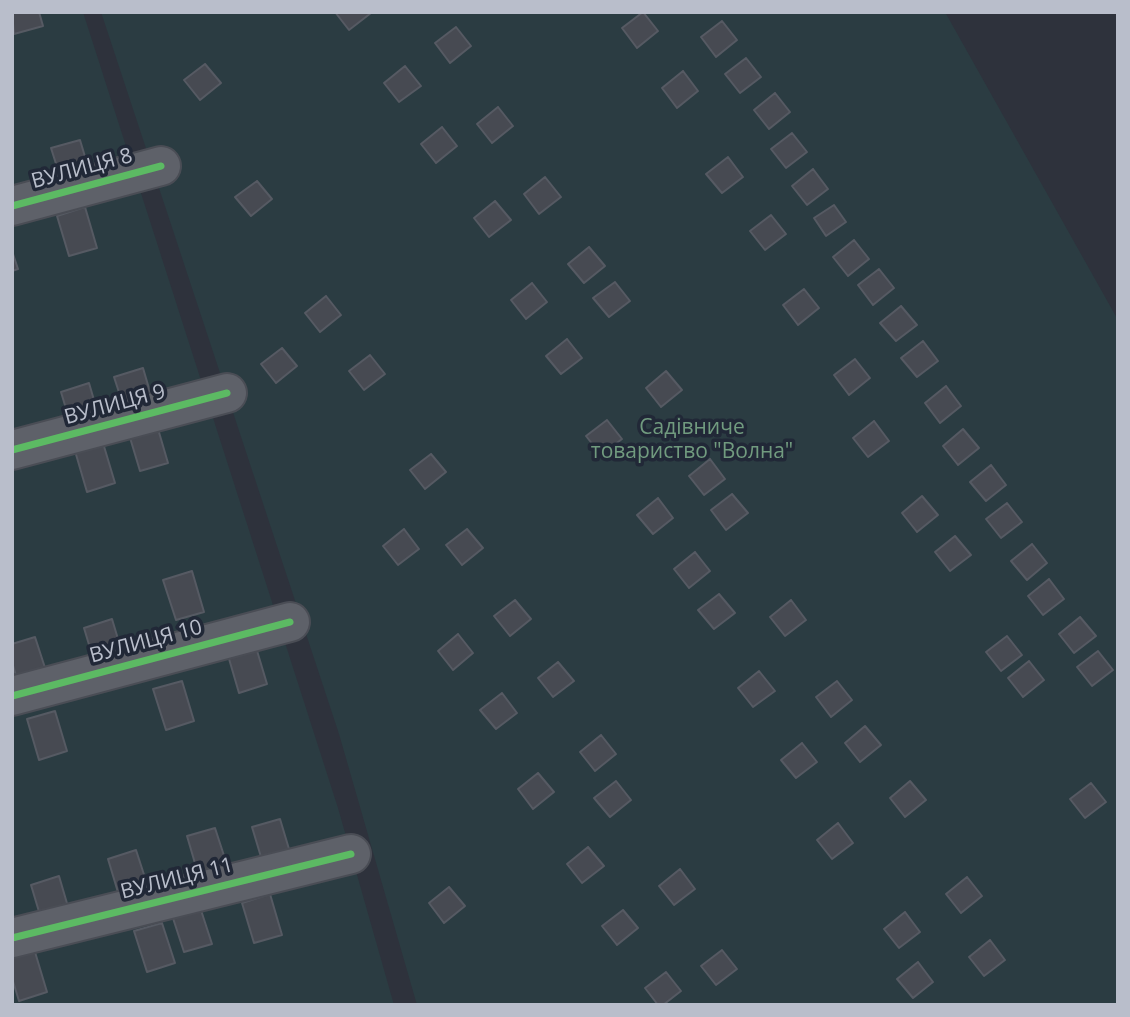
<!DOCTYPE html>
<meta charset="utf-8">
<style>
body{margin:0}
#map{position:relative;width:1130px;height:1017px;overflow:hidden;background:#2e323c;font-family:"Open Sans",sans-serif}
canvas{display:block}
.frame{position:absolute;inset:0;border:14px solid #b9becb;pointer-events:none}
</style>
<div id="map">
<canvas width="1130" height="1017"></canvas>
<div class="frame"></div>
</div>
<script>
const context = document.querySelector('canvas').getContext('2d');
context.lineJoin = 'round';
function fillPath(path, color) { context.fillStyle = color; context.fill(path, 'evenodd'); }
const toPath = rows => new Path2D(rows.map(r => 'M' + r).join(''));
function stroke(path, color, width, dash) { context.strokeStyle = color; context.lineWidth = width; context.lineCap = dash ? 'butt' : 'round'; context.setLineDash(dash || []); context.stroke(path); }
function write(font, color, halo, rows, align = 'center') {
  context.font = font + ' "Open Sans",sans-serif'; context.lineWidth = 7; context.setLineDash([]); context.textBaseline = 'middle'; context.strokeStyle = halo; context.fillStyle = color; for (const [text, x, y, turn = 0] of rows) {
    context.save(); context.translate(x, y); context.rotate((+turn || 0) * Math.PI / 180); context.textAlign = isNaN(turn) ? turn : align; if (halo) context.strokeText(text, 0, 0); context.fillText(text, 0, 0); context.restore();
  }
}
fillPath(toPath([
 [12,12,83,12,338,808,394,1005,12,1005],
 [101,12,945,12,1118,320,1118,1005,417,1005,339,734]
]), '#2b3c42');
const building = toPath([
 [12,12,39,12,43,26,14,34,12,12],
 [335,12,370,12,371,13,349,30,335,12],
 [643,12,658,31,637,48,622,28,643,12],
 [722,21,737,40,716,57,701,37,722,21],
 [456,27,471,46,450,63,435,43,456,27],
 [746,58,761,77,740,93,725,74,746,58],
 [205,64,221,83,200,100,184,80,205,64],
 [405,66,421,86,399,102,384,83,405,66],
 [683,71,698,91,677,108,662,88,683,71],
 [775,93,790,112,769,129,754,110,775,93],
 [498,107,513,126,492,143,477,124,498,107],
 [442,127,457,146,436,163,421,144,442,127],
 [792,133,807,152,786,168,771,149,792,133],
 [80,140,92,180,64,189,51,148,80,140],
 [728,157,743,177,722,193,706,174,728,157],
 [813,169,828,189,807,205,792,186,813,169],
 [545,177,561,197,539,214,524,194,545,177],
 [257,181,272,199,251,216,235,197,257,181],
 [495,201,511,220,489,237,474,218,495,201],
 [834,205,846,222,826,236,814,218,834,205],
 [85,207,97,248,69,256,57,216,85,207],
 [771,215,786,234,765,250,750,231,771,215],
 [854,240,869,259,848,276,833,257,854,240],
 [589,247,605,266,584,283,568,264,589,247],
 [12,251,18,269,12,271,12,251],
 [879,269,894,288,873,305,858,285,879,269],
 [615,282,630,301,609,317,593,298,615,282],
 [532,283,547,302,526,319,511,300,532,283],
 [804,289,819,308,798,325,783,305,804,289],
 [326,296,341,315,320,332,305,313,326,296],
 [901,306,917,325,896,341,880,323,901,306],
 [567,339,582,358,561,374,546,356,567,339],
 [923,341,938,361,917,377,901,358,923,341],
 [282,348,297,366,276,383,261,364,282,348],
 [370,355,385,374,364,390,349,371,370,355],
 [855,359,870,378,849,395,834,375,855,359],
 [143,368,155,409,127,417,114,377,143,368],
 [666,371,682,390,661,407,646,388,666,371],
 [89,383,101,424,73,432,61,392,89,383],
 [946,386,961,406,940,423,925,403,946,386],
 [607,420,622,439,601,455,586,436,607,420],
 [874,421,889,441,868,457,853,438,874,421],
 [156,422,168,463,140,471,128,431,156,422],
 [963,429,979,448,958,465,943,446,963,429],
 [103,443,115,483,87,492,75,451,103,443],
 [431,454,446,472,425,489,410,470,431,454],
 [710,459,725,479,704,495,689,476,710,459],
 [991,465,1006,485,986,501,970,482,991,465],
 [732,494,748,513,726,530,711,510,732,494],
 [922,496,938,515,917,532,902,513,922,496],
 [658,498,673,518,653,534,637,515,658,498],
 [1007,503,1022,522,1001,538,986,519,1007,503],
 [404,529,419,549,398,565,383,546,404,529],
 [467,529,483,548,462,565,446,545,467,529],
 [955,536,971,555,950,571,935,552,955,536],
 [1032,544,1047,563,1027,580,1011,561,1032,544],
 [695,552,710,571,689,588,674,569,695,552],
 [192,571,204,612,176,620,163,580,192,571],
 [1049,579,1064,599,1043,615,1028,596,1049,579],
 [719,594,735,613,714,629,698,610,719,594],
 [515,600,531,619,510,636,494,616,515,600],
 [791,600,806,620,785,636,770,617,791,600],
 [1080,617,1096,636,1074,653,1059,634,1080,617],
 [112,619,124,659,96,668,84,628,112,619],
 [458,634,473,653,453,670,438,651,458,634],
 [1007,636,1022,655,1001,671,986,652,1007,636],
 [35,637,48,677,19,686,12,662,12,644,35,637],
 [255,644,267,684,239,693,227,652,255,644],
 [1098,651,1113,670,1092,686,1077,667,1098,651],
 [1029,661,1044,680,1023,697,1008,678,1029,661],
 [558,662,574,681,553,697,538,678,558,662],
 [759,671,775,691,753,707,738,688,759,671],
 [182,681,194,721,166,730,153,689,182,681],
 [837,681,852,700,831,717,816,697,837,681],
 [502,693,517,713,496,729,480,710,502,693],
 [55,711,67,751,39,760,27,719,55,711],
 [865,726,881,745,860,762,845,743,865,726],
 [601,735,616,754,595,771,580,752,601,735],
 [802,743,817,762,796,778,781,760,802,743],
 [538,773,554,792,533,809,518,789,538,773],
 [616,781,631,800,610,817,594,798,616,781],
 [910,781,926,800,905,817,890,798,910,781],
 [1091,783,1106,802,1085,818,1070,799,1091,783],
 [280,819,292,859,264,867,252,827,280,819],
 [838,823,853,843,832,859,817,840,838,823],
 [215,828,228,868,199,877,187,836,215,828],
 [588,847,604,866,582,883,567,864,588,847],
 [136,850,149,890,120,899,108,859,136,850],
 [680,869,695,889,674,905,659,886,680,869],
 [59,876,71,917,43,925,31,885,59,876],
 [967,877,982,896,961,913,946,894,967,877],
 [449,887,465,906,444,923,429,903,449,887],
 [270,894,282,935,254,943,242,903,270,894],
 [199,904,212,944,184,952,171,912,199,904],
 [623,910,638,928,617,945,602,926,623,910],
 [905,912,920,932,899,948,884,929,905,912],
 [162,923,175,963,147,972,134,931,162,923],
 [990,940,1005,960,984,976,969,957,990,940],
 [722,950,737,969,716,985,701,966,722,950],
 [35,952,47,992,19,1001,12,978,12,958,35,952],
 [918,962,933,982,913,998,897,979,918,962],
 [666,972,681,991,663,1005,658,1005,645,988,666,972]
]);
fillPath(building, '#474a52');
stroke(building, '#565a63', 2);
const minor = toPath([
 [12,206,161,166],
 [12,450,227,393],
 [12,696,290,622],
 [12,938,351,854]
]);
stroke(minor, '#4a4d55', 42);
stroke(minor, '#5e6169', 38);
stroke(toPath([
 [12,206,161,166],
 [12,450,227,393],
 [12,696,290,622],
 [12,938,351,854]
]), '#5cba63', 7);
write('21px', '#b9becb', '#212837', [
 ["ВУЛИЦЯ 8",82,169,-15],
 ["ВУЛИЦЯ 9",115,405,-15],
 ["ВУЛИЦЯ 10",146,642,-15],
 ["ВУЛИЦЯ 11",177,879,-14]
]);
write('21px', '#719b7f', '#212837', [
 ["Садівниче",692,428],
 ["товариство \"Волна\"",692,452]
]);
</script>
